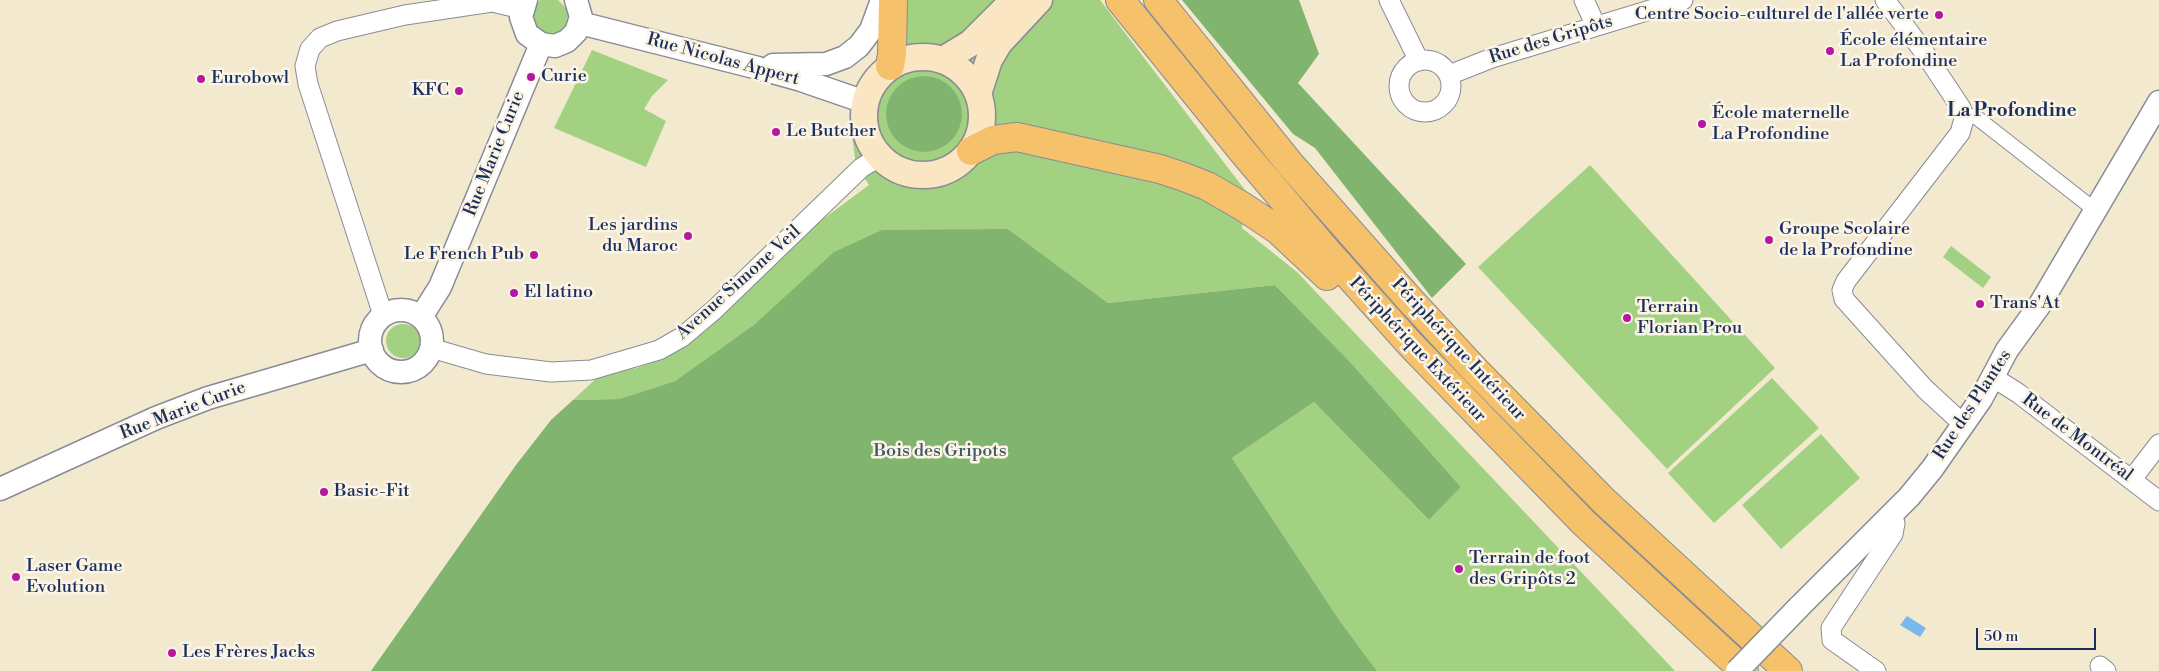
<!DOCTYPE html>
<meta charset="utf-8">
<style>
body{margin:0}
#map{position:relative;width:2159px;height:671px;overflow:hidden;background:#f3e9cf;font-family:"Libre Bodoni",serif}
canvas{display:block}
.scale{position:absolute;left:1976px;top:628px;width:120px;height:22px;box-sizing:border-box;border:2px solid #1b2f5e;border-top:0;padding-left:6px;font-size:15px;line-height:18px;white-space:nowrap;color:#1b2f5e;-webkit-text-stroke:4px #fcf5e5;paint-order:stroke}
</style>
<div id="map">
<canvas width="2159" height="671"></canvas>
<div class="scale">50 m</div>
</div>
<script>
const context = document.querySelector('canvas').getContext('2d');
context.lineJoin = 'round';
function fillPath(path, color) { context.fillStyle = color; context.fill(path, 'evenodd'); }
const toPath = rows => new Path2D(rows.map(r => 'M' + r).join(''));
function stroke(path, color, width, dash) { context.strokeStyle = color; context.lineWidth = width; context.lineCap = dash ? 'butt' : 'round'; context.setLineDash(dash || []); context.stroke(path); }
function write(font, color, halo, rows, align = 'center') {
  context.font = font + ' "Libre Bodoni",serif'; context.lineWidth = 5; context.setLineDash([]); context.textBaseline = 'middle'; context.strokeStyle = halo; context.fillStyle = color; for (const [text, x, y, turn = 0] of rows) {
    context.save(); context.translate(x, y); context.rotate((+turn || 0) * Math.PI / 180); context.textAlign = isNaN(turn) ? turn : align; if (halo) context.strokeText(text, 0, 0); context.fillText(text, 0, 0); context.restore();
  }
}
fillPath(toPath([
 [540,0,558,0,566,8,568,15,567,23,558,34,551,36,537,32,531,11],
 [904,0,1100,0,1248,194,1242,228,1297,272,1675,671,1377,671,1340,621,1232,458,1314,402,1429,520,1461,487,1352,364,1275,285,1108,303,1008,229,755,324,675,381,619,399,573,400,600,375,637,368,669,356,718,317,803,234,869,185,856,165,851,129,869,73,885,54],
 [592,50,668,80,652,96,644,109,666,121,646,167,554,128],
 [1590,165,1775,368,1667,469,1478,267],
 [1951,246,1991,277,1983,288,1943,257],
 '386 341a17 17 0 1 1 34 0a17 17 0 1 1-34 0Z',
 [1772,378,1819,428,1714,523,1668,473],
 [1821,434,1860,478,1781,549,1742,505]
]), '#a2d281');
fillPath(toPath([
 [1182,0,1299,0,1319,54,1298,83,1466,264,1432,298,1315,148,1293,134],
 '886 114a38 38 0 1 1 76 0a38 38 0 1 1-76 0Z',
 [1008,229,1108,303,1275,285,1352,364,1461,487,1429,520,1314,402,1232,458,1340,621,1377,671,371,671,516,465,551,420,573,400,619,399,675,381,755,324,834,252,882,230]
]), '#81b46f');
fillPath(toPath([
 [1907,616,1926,628,1920,637,1900,625]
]), '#79b9ed');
const pedestrian = toPath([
 [1963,115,1976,117,2095,210]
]);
const minor = toPath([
 [1389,0,1419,61],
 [1584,0,1596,26],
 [1885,0,1924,52,1961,108,1964,119,1960,133,1846,281,1842,290,1844,299,1925,389,1963,424],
 '1399 86a26 26 0 1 1 52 0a26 26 0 1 1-52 0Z',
 [1449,75,1492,58,1683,0],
 [383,315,308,84,305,66,310,49,320,38,337,31,405,15,492,2,522,9],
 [431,348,486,364,551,372,591,370,659,350,682,337,714,310,861,168,879,157],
 [1994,378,2018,393,2159,501],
 [2132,479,2159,444],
 [2100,666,2106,671],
 [1876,671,1832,640,1831,628,1893,534,1895,523,1889,517]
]);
const tertiary = toPath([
 [526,0,521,17,527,34,541,44,555,46,567,41,576,32,581,17,576,0],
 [580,23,758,68,801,80,865,102],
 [773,65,826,64,845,57,859,46,871,30,882,0],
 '370 341a31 31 0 1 1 62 0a31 31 0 1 1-62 0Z',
 [421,317,440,287,541,44],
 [0,489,156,418,208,398,372,350],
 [1799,607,1909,497,1932,469,1981,399,2007,350,2039,306,2159,102]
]);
const secondary = toPath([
 '864 116a59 59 0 1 1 118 0a59 59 0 1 1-118 0Z',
 [943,60,971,43,1014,0],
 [978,94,989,60,999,43,1039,0]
]);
const trunk = toPath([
 [1120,0,1243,152,1325,249,1411,345,1584,523,1744,671],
 [1158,0,1290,164,1411,301,1474,369,1604,501,1788,671],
 [890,66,892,54,893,0],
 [971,151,993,140,1017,137,1160,169,1184,177,1207,186,1242,206,1278,230,1327,276]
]);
stroke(pedestrian, '#878c96', 16);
stroke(minor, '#878c96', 21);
stroke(tertiary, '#878c96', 25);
stroke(secondary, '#878c96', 29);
stroke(trunk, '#878c96', 30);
stroke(pedestrian, '#fff', 14);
stroke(minor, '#fff', 19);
stroke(tertiary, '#fff', 22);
stroke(secondary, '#fbe6c4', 26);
stroke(trunk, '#f5c16b', 28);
const tertiaryBridge = toPath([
 [1737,671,1799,607]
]);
stroke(tertiaryBridge, '#878c96', 25, []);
stroke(tertiaryBridge, '#fff', 22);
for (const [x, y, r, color] of [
 [1939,15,5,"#b5179e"],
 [1830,51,5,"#b5179e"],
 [531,77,5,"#b5179e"],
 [201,79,5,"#b5179e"],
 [459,91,5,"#b5179e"],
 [1702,124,5,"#b5179e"],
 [776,132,5,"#b5179e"],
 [688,236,5,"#b5179e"],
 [1769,240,5,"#b5179e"],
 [534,255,5,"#b5179e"],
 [514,293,5,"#b5179e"],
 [1980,304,5,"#b5179e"],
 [1627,318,5,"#b5179e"],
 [324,492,5,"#b5179e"],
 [1459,569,5,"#b5179e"],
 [16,577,5,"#b5179e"],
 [172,653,5,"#b5179e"]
]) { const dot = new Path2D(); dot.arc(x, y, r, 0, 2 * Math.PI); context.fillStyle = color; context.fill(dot); stroke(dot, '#fcf5e5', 2); }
write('18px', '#1b2f5e', '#fcf5e5', [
 ["Centre Socio-culturel de l'allée verte",1929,15,"right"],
 ["École élémentaire",1840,41],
 ["La Profondine",1840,62],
 ["Curie",541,77],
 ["Eurobowl",211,79],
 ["KFC",449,91,"right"],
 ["École maternelle",1712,114],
 ["La Profondine",1712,135],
 ["Le Butcher",786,132],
 ["Les jardins",678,226,"right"],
 ["du Maroc",678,247,"right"],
 ["Groupe Scolaire",1779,230],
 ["de la Profondine",1779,251],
 ["Le French Pub",524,255,"right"],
 ["El latino",524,293],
 ["Trans'At",1990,304],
 ["Terrain",1637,308],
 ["Florian Prou",1637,329],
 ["Basic-Fit",334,492],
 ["Terrain de foot",1469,559],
 ["des Gripôts 2",1469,580],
 ["Laser Game",26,567],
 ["Evolution",26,588],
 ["Les Frères Jacks",182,653]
], 'left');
write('18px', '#1b2f5e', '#fcf5e5', [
 ["Rue des Gripôts",1551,40,-17],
 ["Rue Nicolas Appert",723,60,15],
 ["Rue Marie Curie",495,154,-68],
 ["Avenue Simone Veil",739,283,-42],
 ["Périphérique Extérieur",1417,350,47],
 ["Périphérique Intérieur",1458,350,47],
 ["Rue des Plantes",1973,405,-57],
 ["Rue Marie Curie",183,411,-21],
 ["Rue de Montréal",2077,438,37]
]);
write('18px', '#3d5867', '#fcf5e5', [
 ["Bois des Gripots",940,452]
]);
write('bold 19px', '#1b2f5e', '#fcf5e5', [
 ["La Profondine",2012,111]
]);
</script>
